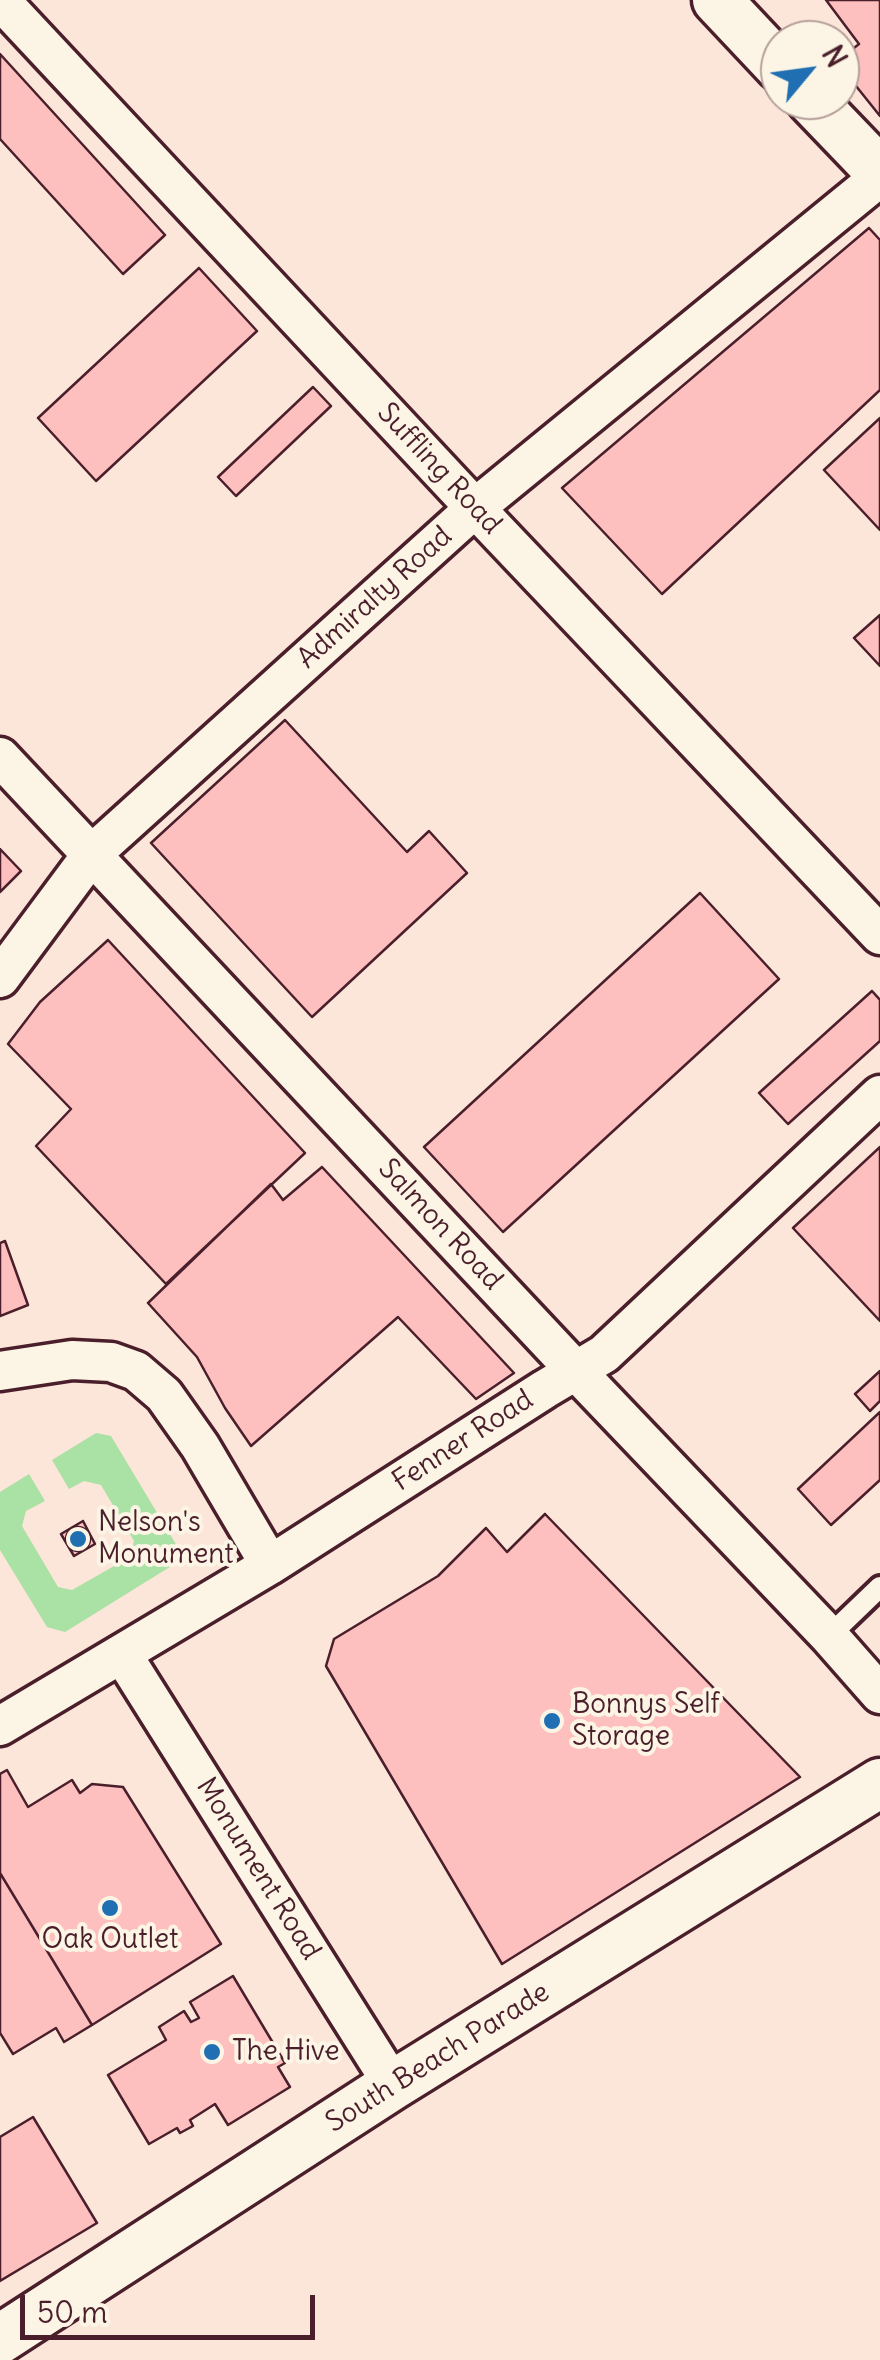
<!DOCTYPE html>
<style>
body{margin:0}
#map{position:relative;width:880px;height:2360px;overflow:hidden;background:#fce5d9;font-family:Delius,sans-serif}
canvas{display:block}
.north{position:absolute;left:760px;top:20px;width:100px;height:100px;box-sizing:border-box;background:#fcf5e5;border:2px solid #b59f9b;border-radius:50%;rotate:61deg;font-size:28px;font-weight:700;line-height:40px;text-align:center;color:#4a1f2b}
.north::after{content:'';display:block;margin:auto;width:35px;height:45px;background:#1f6fb2;clip-path:polygon(50% 0,100% 100%,50% 72%,0 100%)}
.scale{position:absolute;left:20px;top:2295px;width:295px;height:45px;box-sizing:border-box;border:5px solid #4a1f2b;border-top:0;padding-left:12px;font-size:30px;line-height:35px;white-space:nowrap;color:#4a1f2b;-webkit-text-stroke:8px #fcf5e5;paint-order:stroke}
</style>
<div id="map">
<canvas width="880" height="2360"></canvas>
<div class="north">N</div>
<div class="scale">50 m</div>
</div>
<script>
const context = document.querySelector('canvas').getContext('2d');
context.lineJoin = 'round';
function fillPath(path, color) { context.fillStyle = color; context.fill(path, 'evenodd'); }
const toPath = rows => new Path2D(rows.map(r => 'M' + r).join(''));
function stroke(path, color, width, dash) { context.strokeStyle = color; context.lineWidth = width; context.lineCap = dash ? 'butt' : 'round'; context.setLineDash(dash || []); context.stroke(path); }
function write(font, color, halo, rows, align = 'center') {
  context.font = font + ' Delius,sans-serif'; context.lineWidth = 8; context.setLineDash([]); context.textBaseline = 'middle'; context.strokeStyle = halo; context.fillStyle = color; for (const [text, x, y, turn = 0] of rows) {
    context.save(); context.translate(x, y); context.rotate((+turn || 0) * Math.PI / 180); context.textAlign = isNaN(turn) ? turn : align; if (halo) context.strokeText(text, 0, 0); context.fillText(text, 0, 0); context.restore();
  }
}
fillPath(toPath([
 [96,1433,111,1436,177,1546,173,1565,65,1632,47,1627,0,1550,0,1492,29,1474,45,1501,26,1511,22,1526,58,1587,72,1590,130,1557,134,1541,101,1485,84,1481,69,1489,52,1460]
]), '#aae1a4');
const building = toPath([
 [826,0,880,0,880,116,840,66,840,59,859,44,826,0],
 [0,54,165,235,123,274,0,139,0,54],
 [869,228,880,240,880,390,662,594,562,488,869,228],
 [199,268,257,331,96,481,38,418,199,268],
 [313,387,331,406,236,496,218,477,313,387],
 [880,418,880,530,824,470,880,418],
 [880,615,880,666,854,638,880,615],
 [285,720,407,852,429,831,467,873,312,1017,151,843,285,720],
 [0,849,21,871,0,892,0,849],
 [700,893,779,979,503,1232,424,1147,700,893],
 [108,940,305,1153,166,1284,36,1146,71,1109,8,1044,40,1002,108,940],
 [872,991,880,1000,880,1041,788,1124,759,1093,872,991],
 [880,1147,880,1321,793,1228,880,1147],
 [322,1167,514,1373,476,1399,398,1317,251,1446,225,1408,197,1357,148,1303,271,1184,283,1200,322,1167],
 [5,1241,28,1305,0,1316,0,1243,5,1241],
 [880,1371,880,1401,870,1411,855,1394,880,1371],
 [880,1412,880,1480,831,1525,798,1489,880,1412],
 [545,1514,800,1777,502,1964,326,1666,334,1639,438,1576,486,1528,507,1552,545,1514],
 [83,1521,95,1544,74,1556,61,1534,83,1521],
 '66 1539a12 12 0 1 1 24 0a12 12 0 1 1-24 0Z',
 [7,1770,28,1807,72,1780,80,1793,92,1784,123,1787,221,1944,92,2025,0,1873,0,1774,7,1770],
 [0,1873,92,2025,64,2042,56,2028,13,2054,0,2033,0,1873],
 [233,1976,285,2063,278,2067,290,2087,228,2125,215,2104,190,2120,193,2126,180,2133,177,2128,149,2144,108,2075,166,2040,159,2027,184,2011,191,2022,199,2018,190,2002,233,1976],
 [33,2117,97,2223,0,2281,0,2137,33,2117]
]);
fillPath(building, '#fdc0be');
stroke(building, '#4a1f2b', 2.5);
const service = toPath([
 [829,1636,880,1587]
]);
const minor = toPath([
 [0,0,475,508,880,935],
 [0,757,577,1372,829,1636,880,1694],
 [0,978,92,854,475,508,880,177],
 [0,1371,72,1360,111,1362,136,1371,164,1395,200,1446,270,1565],
 [122,1654,393,2085],
 [0,1726,270,1565,545,1389,604,1354,880,1095]
]);
const tertiary = toPath([
 [717,0,780,67],
 [811,100,880,172],
 [0,2339,393,2085,880,1783]
]);
stroke(service, '#4a1f2b', 28);
stroke(minor, '#4a1f2b', 45);
stroke(tertiary, '#4a1f2b', 55);
stroke(service, '#fcf5e5', 20);
stroke(minor, '#fcf5e5', 38);
stroke(tertiary, '#fcf5e5', 48);
for (const [x, y, r, color] of [
 [78,1539,10,"#1f6fb2"],
 [552,1721,10,"#1f6fb2"],
 [110,1908,10,"#1f6fb2"],
 [212,2052,10,"#1f6fb2"]
]) { const dot = new Path2D(); dot.arc(x, y, r, 0, 2 * Math.PI); context.fillStyle = color; context.fill(dot); stroke(dot, '#fcf5e5', 4); }
write('28px', '#4a1f2b', '#fcf5e5', [
 ["Suffling Road",439,469,47],
 ["Admiralty Road",375,598,-42],
 ["Salmon Road",440,1225,47],
 ["Fenner Road",463,1441,-33],
 ["Monument Road",258,1869,58],
 ["South Beach Parade",438,2058,-32]
]);
write('28px', '#4a1f2b', '#fcf5e5', [
 ["Nelson's",98,1523],
 ["Monument",98,1555],
 ["Bonnys Self",572,1705],
 ["Storage",572,1737],
 ["Oak Outlet",110,1940,"center"],
 ["The Hive",232,2052]
], 'left');
</script>
